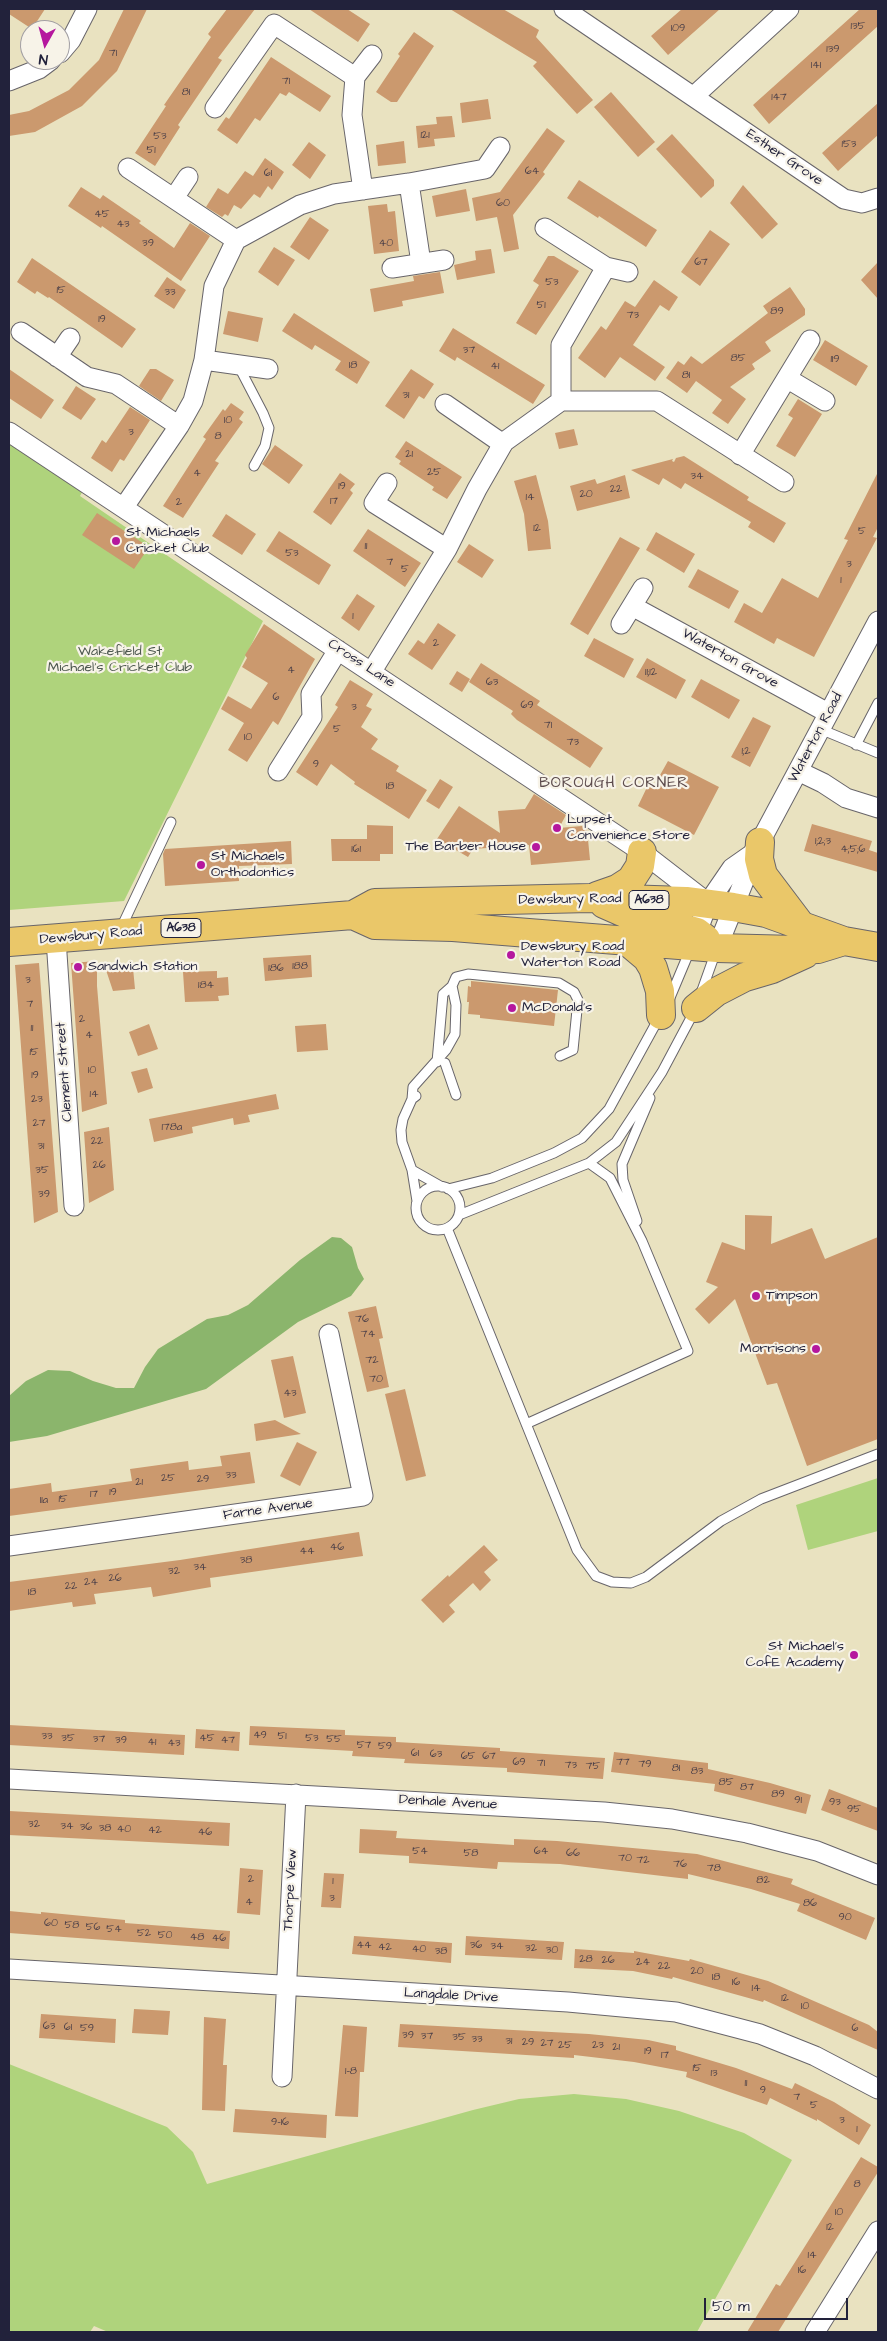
<!DOCTYPE html>
<style>
body{margin:0}
#map{position:relative;width:887px;height:2341px;overflow:hidden;background:#e9e2c0;font-family:"Architects Daughter",sans-serif}
canvas{display:block}
.frame{position:absolute;inset:0;border:10px solid #22223b;pointer-events:none}
.north{position:absolute;left:20px;top:20px;width:50px;height:50px;box-sizing:border-box;background:#f7f3e8;border:1px solid #a29fa3;border-radius:50%;rotate:187deg;font-size:14px;font-weight:700;line-height:20px;text-align:center;color:#22223b}
.north::after{content:'';display:block;margin:auto;width:18px;height:22px;background:#b5179e;clip-path:polygon(50% 0,100% 100%,50% 72%,0 100%)}
.scale{position:absolute;left:704px;top:2298px;width:144px;height:22px;box-sizing:border-box;border:2px solid #22223b;border-top:0;padding-left:6px;font-size:15px;line-height:18px;white-space:nowrap;color:#22223b;-webkit-text-stroke:4px #f7f3e8;paint-order:stroke}
</style>
<div id="map">
<canvas width="887" height="2341"></canvas>
<div class="frame"></div>
<div class="north">N</div>
<div class="scale">50 m</div>
</div>
<script>
const context = document.querySelector('canvas').getContext('2d');
context.lineJoin = 'round';
function fillPath(path, color) { context.fillStyle = color; context.fill(path, 'evenodd'); }
const toPath = rows => new Path2D(rows.map(r => 'M' + r).join(''));
function stroke(path, color, width, dash) { context.strokeStyle = color; context.lineWidth = width; context.lineCap = dash ? 'butt' : 'round'; context.setLineDash(dash || []); context.stroke(path); }
function write(font, color, halo, rows, align = 'center') {
  context.font = font + ' "Architects Daughter",sans-serif'; context.lineWidth = 4.5; context.setLineDash([]); context.textBaseline = 'middle'; context.strokeStyle = halo; context.fillStyle = color; for (const [text, x, y, turn = 0] of rows) {
    context.save(); context.translate(x, y); context.rotate((+turn || 0) * Math.PI / 180); context.textAlign = isNaN(turn) ? turn : align; if (halo) context.strokeText(text, 0, 0); context.fillText(text, 0, 0); context.restore();
  }
}
fillPath(toPath([
 [9,432,87,483,80,496,263,621,124,901,9,910],
 [878,1478,878,1531,808,1550,796,1505],
 [9,2064,167,2127,193,2152,207,2184,473,2110,519,2099,574,2094,626,2099,679,2111,744,2133,792,2160,697,2332,108,2332,94,2326,90,2332,9,2332]
]), '#afd37c');
fillPath(toPath([
 [332,1237,341,1238,352,1247,358,1268,364,1279,351,1296,298,1322,206,1389,47,1436,9,1442,9,1396,26,1381,48,1370,70,1371,93,1381,116,1388,134,1388,145,1367,158,1349,207,1319,228,1315,248,1305,300,1260]
]), '#8bb56c');
fillPath(toPath([
 [9,9,45,9,32,29,9,14],
 [124,9,147,9,117,71,82,106,35,132,9,136,9,115,29,111,69,90,99,60],
 [227,9,255,9,218,58,222,60,178,125,180,127,155,166,135,153,166,106,164,105,211,37,208,34],
 [309,9,347,9,370,24,358,42],
 [450,9,503,9,539,30,536,37,593,100,577,114,533,66,537,62],
 [682,9,720,9,668,55,651,36],
 [860,9,878,9,878,26,769,124,753,105],
 [414,32,434,46,397,102,391,102,376,92,400,56,398,54],
 [271,57,331,96,320,112,289,92,286,96,280,93,260,121,255,118,237,144,217,130,226,117,229,119],
 [611,92,655,142,638,157,594,107],
 [488,99,491,119,462,123,460,103],
 [878,103,878,135,838,171,822,153],
 [452,116,455,137,434,139,435,146,418,148,416,126,437,124,436,117],
 [547,128,565,141,543,172,545,174,513,215,519,249,504,252,497,217,476,221,472,198,500,192],
 [672,134,714,180,714,186,701,198,656,149],
 [404,141,406,163,378,166,376,145],
 [309,142,326,155,310,179,292,165],
 [265,158,284,172,272,190,268,186,260,198,254,194,241,209,234,205,228,216,225,214,222,217,206,207,218,188,228,194,245,171,253,176],
 [579,180,657,230,646,247,599,216,598,218,567,198],
 [743,185,778,224,762,239,730,203],
 [81,187,100,199,103,195,141,221,139,223,174,248,190,223,210,236,181,281,102,226,101,228,68,206],
 [466,189,470,211,436,217,432,196],
 [387,204,388,212,395,211,399,251,374,254,368,206],
 [310,217,329,230,309,260,290,247],
 [710,230,730,244,700,286,681,272],
 [274,247,295,260,278,286,258,272],
 [491,249,495,273,457,280,454,265,476,260,475,251],
 [548,256,554,256,579,271,536,335,516,323,539,285,533,281],
 [32,258,136,329,122,348,49,297,48,298,37,291,35,294,17,282],
 [878,262,878,299,861,280],
 [440,272,444,293,402,301,403,306,374,312,370,289,414,281,413,276],
 [167,277,186,290,174,309,154,296],
 [654,280,678,297,669,311,660,305,633,345,665,367,655,381,620,357,605,378,578,358,601,326,606,330,625,301,635,307],
 [790,287,805,309,805,315,765,342,771,351,752,364,755,369,730,387,746,399,728,424,712,413,722,400,696,381,687,393,666,378,678,361,684,365,691,356,702,364,768,313,763,306],
 [228,311,263,318,258,342,223,334],
 [294,313,370,362,357,384,335,370,341,361,315,345,312,350,282,331],
 [453,328,545,385,533,404,457,357,455,361,439,351],
 [825,340,868,366,856,386,813,360],
 [9,369,54,400,41,419,9,398],
 [150,369,156,369,174,380,161,401,139,386],
 [411,369,434,384,424,399,419,396,404,419,385,406],
 [76,386,96,399,81,420,62,408],
 [798,399,822,414,795,457,776,446,793,418,788,415],
 [231,403,244,412,239,419,243,422,215,461,219,463,183,518,163,506,206,439,203,437,223,409,225,411],
 [130,407,150,420,124,461,120,459,112,472,91,458,102,440,106,443],
 [574,429,578,445,559,449,555,433],
 [406,441,462,477,447,499,432,490,434,487,399,464,401,461,395,457],
 [275,445,303,465,289,484,262,464],
 [684,456,749,497,747,500,786,523,774,543,748,527,751,522,685,483,681,489,663,478,659,485,631,470,673,459,672,461,674,462,676,458],
 [878,472,878,527,873,537,877,538,814,657,777,638,774,644,734,622,744,603,762,613,782,578,818,598,848,540,844,539],
 [340,473,355,484,350,490,353,493,331,525,313,512],
 [536,475,548,521,551,549,528,551,524,514,514,481],
 [625,475,630,498,577,511,570,486,595,479,597,484],
 [97,513,149,547,134,569,82,535],
 [226,514,256,534,242,555,212,536],
 [368,529,421,563,405,587,353,551],
 [279,531,331,565,319,585,266,551],
 [656,532,695,554,684,573,646,550],
 [620,537,640,548,588,635,570,624],
 [469,544,494,560,482,578,457,562],
 [698,569,739,591,729,609,688,587],
 [357,594,375,606,359,631,341,618],
 [438,623,456,635,432,670,408,654,418,640,424,644],
 [264,624,315,659,278,725,273,721,247,762,228,750,244,723,221,709,228,696,251,709,268,683,242,667,247,658,245,655],
 [594,638,634,659,624,678,584,656],
 [647,658,686,680,676,699,636,677],
 [481,663,540,701,537,705,603,748,590,768,517,720,511,714,513,711,469,682],
 [457,671,470,679,462,692,449,684],
 [701,679,740,700,729,719,691,697],
 [350,680,373,694,366,706,372,709,361,727,378,739,371,749,399,766,396,771,427,790,409,819,354,784,355,782,331,764,317,786,296,772,338,707,335,705],
 [753,717,771,726,750,767,731,757],
 [668,761,719,787,694,835,638,806,650,781,655,784],
 [440,779,453,787,439,809,426,801],
 [534,794,566,815,559,828,582,826,587,829,590,860,531,865,529,845,473,849,468,857,437,839,459,806,500,833,498,811,525,809],
 [812,824,872,841,869,850,878,853,878,872,804,851],
 [367,825,393,826,393,854,380,854,380,861,332,861,331,839,367,839],
 [291,841,292,864,239,866,239,881,165,886,163,854,165,849],
 [311,955,312,977,265,981,263,958],
 [97,961,97,986,107,1104,82,1112,71,963],
 [39,963,58,1212,34,1223,15,965],
 [133,968,135,989,113,991,106,970],
 [217,971,217,978,228,977,229,995,218,996,219,1001,185,1002,183,972],
 [471,981,558,990,554,1026,480,1018,480,1015,468,1014,469,1002,467,1002,468,986,471,987],
 [149,1024,158,1049,138,1056,129,1032],
 [326,1024,328,1050,297,1052,295,1026],
 [147,1068,153,1088,138,1093,131,1072],
 [276,1094,279,1109,248,1115,250,1122,234,1125,233,1118,192,1127,193,1133,154,1142,149,1119],
 [109,1127,114,1190,89,1203,84,1132],
 [745,1215,772,1216,771,1244,812,1228,825,1259,878,1237,878,1439,807,1466,777,1383,767,1385,735,1299,709,1324,695,1309,718,1287,706,1282,722,1242,745,1250],
 [376,1306,383,1338,379,1339,389,1387,367,1392,348,1312],
 [293,1356,306,1413,284,1418,271,1360],
 [405,1389,426,1476,406,1481,385,1394],
 [275,1420,301,1434,256,1441,254,1424],
 [297,1442,317,1452,300,1486,280,1476],
 [250,1452,255,1483,9,1516,9,1489,51,1483,52,1492,132,1481,130,1469,188,1461,189,1470,222,1466,220,1456],
 [359,1532,363,1556,210,1578,211,1587,153,1597,151,1587,94,1594,96,1604,73,1607,72,1602,9,1611,9,1582,180,1560],
 [484,1545,498,1560,484,1572,491,1580,480,1591,473,1583,449,1605,455,1612,443,1623,421,1600,448,1575,449,1577],
 [9,1725,185,1735,184,1755,9,1745],
 [250,1726,345,1730,345,1735,396,1737,396,1742,500,1748,500,1751,605,1758,603,1779,507,1772,507,1768,404,1763,405,1759,352,1756,353,1751,249,1745],
 [196,1729,240,1732,239,1751,195,1748],
 [614,1752,708,1763,708,1769,770,1783,811,1795,806,1814,714,1791,715,1784,611,1772],
 [829,1789,878,1808,878,1831,821,1810],
 [9,1811,230,1823,229,1846,9,1835],
 [360,1829,397,1831,396,1838,514,1845,514,1839,557,1841,697,1854,793,1879,791,1884,875,1918,866,1940,797,1911,800,1904,751,1889,688,1874,688,1879,560,1864,498,1862,497,1869,409,1863,409,1856,359,1853],
 [240,1868,263,1870,260,1915,237,1913],
 [324,1873,344,1874,341,1908,321,1907],
 [9,1911,41,1914,41,1912,125,1920,125,1923,230,1931,229,1949,9,1933],
 [354,1936,452,1943,451,1963,352,1954],
 [466,1936,564,1942,562,1960,465,1955],
 [575,1949,634,1953,634,1951,689,1961,690,1959,768,1981,869,2025,878,2032,878,2050,764,2000,763,2002,673,1977,672,1979,633,1971,574,1968],
 [134,2009,170,2011,168,2035,132,2033],
 [41,2014,116,2019,115,2043,39,2038],
 [204,2017,226,2019,223,2065,227,2065,225,2111,202,2110],
 [400,2024,589,2034,648,2040,676,2046,676,2050,736,2068,792,2089,795,2083,834,2102,871,2125,859,2145,817,2119,817,2121,770,2098,767,2105,686,2077,687,2072,634,2062,574,2055,574,2058,398,2047],
 [343,2025,367,2027,364,2072,360,2072,358,2117,335,2116],
 [235,2109,327,2115,326,2138,233,2132],
 [861,2157,878,2167,878,2172,778,2332,747,2332,776,2284,780,2286]
]), '#cb996e');
const lane = toPath([
 [238,365,263,413,269,428,265,446,254,466],
 [820,729,878,753],
 [856,745,878,703],
 [121,928,171,822],
 [701,993,716,951],
 [669,1000,690,950],
 [437,1062,443,994,452,986],
 [445,1063,456,1095],
 [416,1096,412,1099,403,1119,401,1130,402,1142,412,1170,417,1201],
 [412,1099,413,1087,446,1050,455,1034,456,1005,452,986,456,977,468,974,559,983,574,992,578,1000,573,1050,560,1056],
 [412,1170,442,1187],
 '416 1208a22 22 0 1 1 44 0a22 22 0 1 1-44 0Z',
 [448,1189,492,1178,554,1153,582,1138,609,1109,660,1016],
 [459,1215,589,1163,616,1142,662,1072,695,1010],
 [637,1221,623,1180,622,1164,650,1098],
 [447,1228,577,1550,596,1576,612,1582,631,1583,646,1577,721,1521,761,1499,878,1454],
 [526,1424,688,1351,642,1241,610,1178,589,1163]
]);
const street = toPath([
 [564,9,844,199,862,203,878,198],
 [60,53,71,40,87,9],
 [355,77,372,55],
 [9,81,39,69,51,60],
 [694,96,789,9],
 [215,108,274,24,355,77,352,115,363,190],
 [128,168,236,240],
 [409,183,421,263],
 [174,198,188,177],
 [545,228,606,267,561,345,561,401],
 [606,267,628,272],
 [392,268,444,260],
 [21,332,87,377,116,384,179,426],
 [57,357,70,338],
 [204,360,268,369],
 [788,379,825,401],
 [445,404,503,444],
 [9,432,642,852,708,903],
 [740,455,810,340],
 [387,483,374,503,447,549],
 [124,507,179,426,193,401,204,360,214,286,236,240,300,205,334,194,409,183,485,169,500,147],
 [632,606,828,713],
 [621,624,643,588],
 [372,671,447,549,477,489,504,442,561,401,657,401,784,482],
 [278,771,312,717,311,694,338,650],
 [798,771,823,783,846,798,878,808],
 [56,939,74,1206],
 [693,943,708,903,732,868,752,854],
 [717,948,748,871,752,854,760,842,878,621],
 [9,1546,363,1496,329,1334],
 [9,1779,604,1812,672,1819,747,1833,817,1851,878,1875],
 [9,1969,568,2002,676,2012,760,2034,815,2056,878,2089],
 [282,2077,296,1794],
 [815,2332,878,2231]
]);
const highway = toPath([
 [760,842,759,859,763,875,800,924],
 [597,896,617,889,631,880,640,866,642,852],
 [604,904,638,919,686,929,697,932,706,939],
 [353,915,375,925,453,927,717,948,796,950,818,949,844,941],
 [9,942,353,915,375,903,590,898,686,901,733,907,766,913,844,941,878,947],
 [628,942,647,958,653,968,660,991,661,1015],
 [696,1008,716,992,745,977,772,969,805,954]
]);
stroke(lane, '#68656a', 11);
stroke(street, '#68656a', 21);
stroke(highway, '#68656a', 30);
stroke(lane, '#fff', 9);
stroke(street, '#fff', 19);
stroke(highway, '#eac769', 28);
for (const [x, y, r, color] of [
 [116,541,5,"#b5179e"],
 [557,828,5,"#b5179e"],
 [536,847,5,"#b5179e"],
 [201,865,5,"#b5179e"],
 [511,955,5,"#b5179e"],
 [78,967,5,"#b5179e"],
 [512,1008,5,"#b5179e"],
 [756,1296,5,"#b5179e"],
 [816,1349,5,"#b5179e"],
 [854,1655,5,"#b5179e"]
]) { const dot = new Path2D(); dot.arc(x, y, r, 0, 2 * Math.PI); context.fillStyle = color; context.fill(dot); stroke(dot, '#f7f3e8', 2); }
write('11px', '#4c4048', null, [
 ["135",858,27],
 ["109",678,29],
 ["139",833,50],
 ["71",113,54],
 ["141",816,66],
 ["71",286,82],
 ["81",186,93],
 ["147",779,98],
 ["121",425,136],
 ["53",160,137],
 ["153",849,145],
 ["51",151,151],
 ["64",532,172],
 ["61",268,174],
 ["60",503,204],
 ["45",102,215],
 ["43",123,225],
 ["39",148,244],
 ["40",386,244],
 ["67",701,263],
 ["53",552,283],
 ["15",61,291],
 ["33",170,293],
 ["51",541,306],
 ["89",777,312],
 ["73",633,316],
 ["19",102,320],
 ["37",469,351],
 ["85",738,359],
 ["119",835,360],
 ["18",353,366],
 ["41",495,367],
 ["81",686,376],
 ["31",406,396],
 ["10",228,421],
 ["3",131,433],
 ["8",218,437],
 ["21",409,455],
 ["25",434,473],
 ["4",197,474],
 ["34",697,477],
 ["19",342,487],
 ["22",616,490],
 ["20",586,495],
 ["14",530,498],
 ["17",334,502],
 ["2",179,503],
 ["12",537,529],
 ["5",862,532],
 ["11",366,547],
 ["53",292,554],
 ["7",390,563],
 ["3",849,565],
 ["5",405,570],
 ["1",841,581],
 ["1",353,617],
 ["2",436,644],
 ["4",291,671],
 ["11;12",651,673],
 ["63",492,683],
 ["6",276,698],
 ["69",527,706],
 ["3",354,708],
 ["71",548,726],
 ["5",337,730],
 ["10",248,738],
 ["73",573,743],
 ["1;2",746,752],
 ["9",316,765],
 ["18",390,787],
 ["1;2;3",823,842],
 ["161",356,850],
 ["4;5;6",853,850],
 ["188",300,967],
 ["186",276,969],
 ["3",28,981],
 ["184",206,986],
 ["7",30,1005],
 ["2",82,1020],
 ["11",32,1029],
 ["4",89,1036],
 ["15",34,1053],
 ["10",92,1071],
 ["19",35,1076],
 ["14",94,1095],
 ["23",37,1100],
 ["27",39,1124],
 ["178a",172,1128],
 ["22",97,1142],
 ["31",41,1147],
 ["26",99,1166],
 ["35",42,1171],
 ["39",44,1195],
 ["76",362,1320],
 ["74",368,1335],
 ["72",372,1361],
 ["70",376,1380],
 ["43",290,1394],
 ["33",231,1476],
 ["25",168,1479],
 ["29",203,1480],
 ["21",139,1483],
 ["19",113,1493],
 ["17",94,1495],
 ["15",63,1500],
 ["11a",44,1501],
 ["46",337,1548],
 ["44",307,1552],
 ["38",246,1561],
 ["34",200,1568],
 ["32",174,1572],
 ["26",115,1579],
 ["24",91,1583],
 ["22",71,1587],
 ["18",32,1593],
 ["49",260,1736],
 ["33",47,1737],
 ["51",282,1737],
 ["35",68,1739],
 ["45",207,1739],
 ["53",312,1739],
 ["37",99,1740],
 ["55",334,1740],
 ["39",121,1741],
 ["47",228,1741],
 ["41",152,1743],
 ["43",174,1744],
 ["57",364,1746],
 ["59",385,1747],
 ["61",415,1754],
 ["63",436,1755],
 ["65",468,1757],
 ["67",489,1757],
 ["69",519,1763],
 ["77",623,1763],
 ["71",541,1764],
 ["79",645,1765],
 ["73",571,1766],
 ["75",593,1767],
 ["81",676,1769],
 ["83",697,1772],
 ["85",726,1783],
 ["87",747,1788],
 ["89",778,1795],
 ["91",798,1801],
 ["93",835,1803],
 ["95",854,1810],
 ["32",34,1825],
 ["34",67,1827],
 ["36",86,1828],
 ["38",105,1829],
 ["40",124,1830],
 ["42",155,1831],
 ["46",205,1833],
 ["54",420,1852],
 ["64",541,1852],
 ["58",471,1854],
 ["66",573,1854],
 ["70",625,1859],
 ["72",643,1861],
 ["76",680,1865],
 ["78",714,1869],
 ["2",251,1880],
 ["82",763,1881],
 ["1",333,1882],
 ["3",332,1899],
 ["4",249,1903],
 ["86",810,1904],
 ["90",845,1918],
 ["60",51,1924],
 ["58",72,1926],
 ["56",93,1928],
 ["54",114,1930],
 ["52",144,1934],
 ["50",165,1936],
 ["48",197,1938],
 ["46",219,1939],
 ["44",364,1946],
 ["36",476,1946],
 ["34",497,1947],
 ["42",385,1948],
 ["32",531,1949],
 ["40",419,1950],
 ["30",552,1951],
 ["38",441,1952],
 ["28",586,1960],
 ["26",608,1961],
 ["24",643,1963],
 ["22",664,1967],
 ["20",697,1972],
 ["18",716,1978],
 ["16",736,1983],
 ["14",756,1989],
 ["12",785,1999],
 ["10",805,2007],
 ["63",49,2027],
 ["61",68,2028],
 ["59",87,2029],
 ["6",855,2029],
 ["39",408,2036],
 ["37",427,2037],
 ["35",459,2038],
 ["33",477,2040],
 ["31",509,2042],
 ["29",528,2043],
 ["27",547,2044],
 ["25",565,2046],
 ["23",598,2046],
 ["21",616,2048],
 ["19",648,2052],
 ["17",665,2056],
 ["15",697,2069],
 ["1-8",351,2072],
 ["13",714,2074],
 ["11",746,2084],
 ["9",763,2091],
 ["7",797,2098],
 ["5",814,2106],
 ["3",842,2121],
 ["9-16",280,2123],
 ["1",857,2130],
 ["8",857,2185],
 ["10",839,2213],
 ["12",830,2228],
 ["14",812,2256],
 ["16",802,2271]
]);
for (const [x, y, w] of [
 [649,900,40],
 [181,928,40]
]) { const box = new Path2D(); box.roundRect(x - w / 2, y - 9.5, w, 19, 4); context.fillStyle = '#f7f3e8'; context.fill(box); stroke(box, '#22223b', 1); }
write('bold 12px', '#22223b', null, [
 ["A638",649,900],
 ["A638",181,928]
]);
write('14px', '#22223b', '#f7f3e8', [
 ["Esther Grove",784,158,34],
 ["Waterton Grove",730,659,29],
 ["Cross Lane",361,664,33],
 ["Waterton Road",816,738,-62],
 ["Dewsbury Road",570,900,-1],
 ["Dewsbury Road",91,936,-5],
 ["Clement Street",65,1072,-94],
 ["Farne Avenue",268,1510,-8],
 ["Denhale Avenue",448,1803,3],
 ["Thorpe View",291,1890,-87],
 ["Langdale Drive",451,1996,3]
]);
write('14px', '#22223b', '#f7f3e8', [
 ["St Michaels",126,533],
 ["Cricket Club",126,549],
 ["Lupset",567,820],
 ["Convenience Store",567,836],
 ["The Barber House",526,847,"right"],
 ["St Michaels",211,857],
 ["Orthodontics",211,873],
 ["Dewsbury Road",521,947],
 ["Waterton Road",521,963],
 ["Sandwich Station",88,967],
 ["McDonald's",522,1008],
 ["Timpson",766,1296],
 ["Morrisons",806,1349,"right"],
 ["St Michael's",844,1647,"right"],
 ["CofE Academy",844,1663,"right"]
], 'left');
write('14px', '#4c574e', '#f7f3e8', [
 ["Wakefield St",120,652],
 ["Michael's Cricket Club",120,668]
]);
context.letterSpacing = '1px';
write('15px', '#5d4c4d', '#f7f3e8', [
 ["BOROUGH CORNER",614,784]
]);
context.letterSpacing = '0px';
</script>
